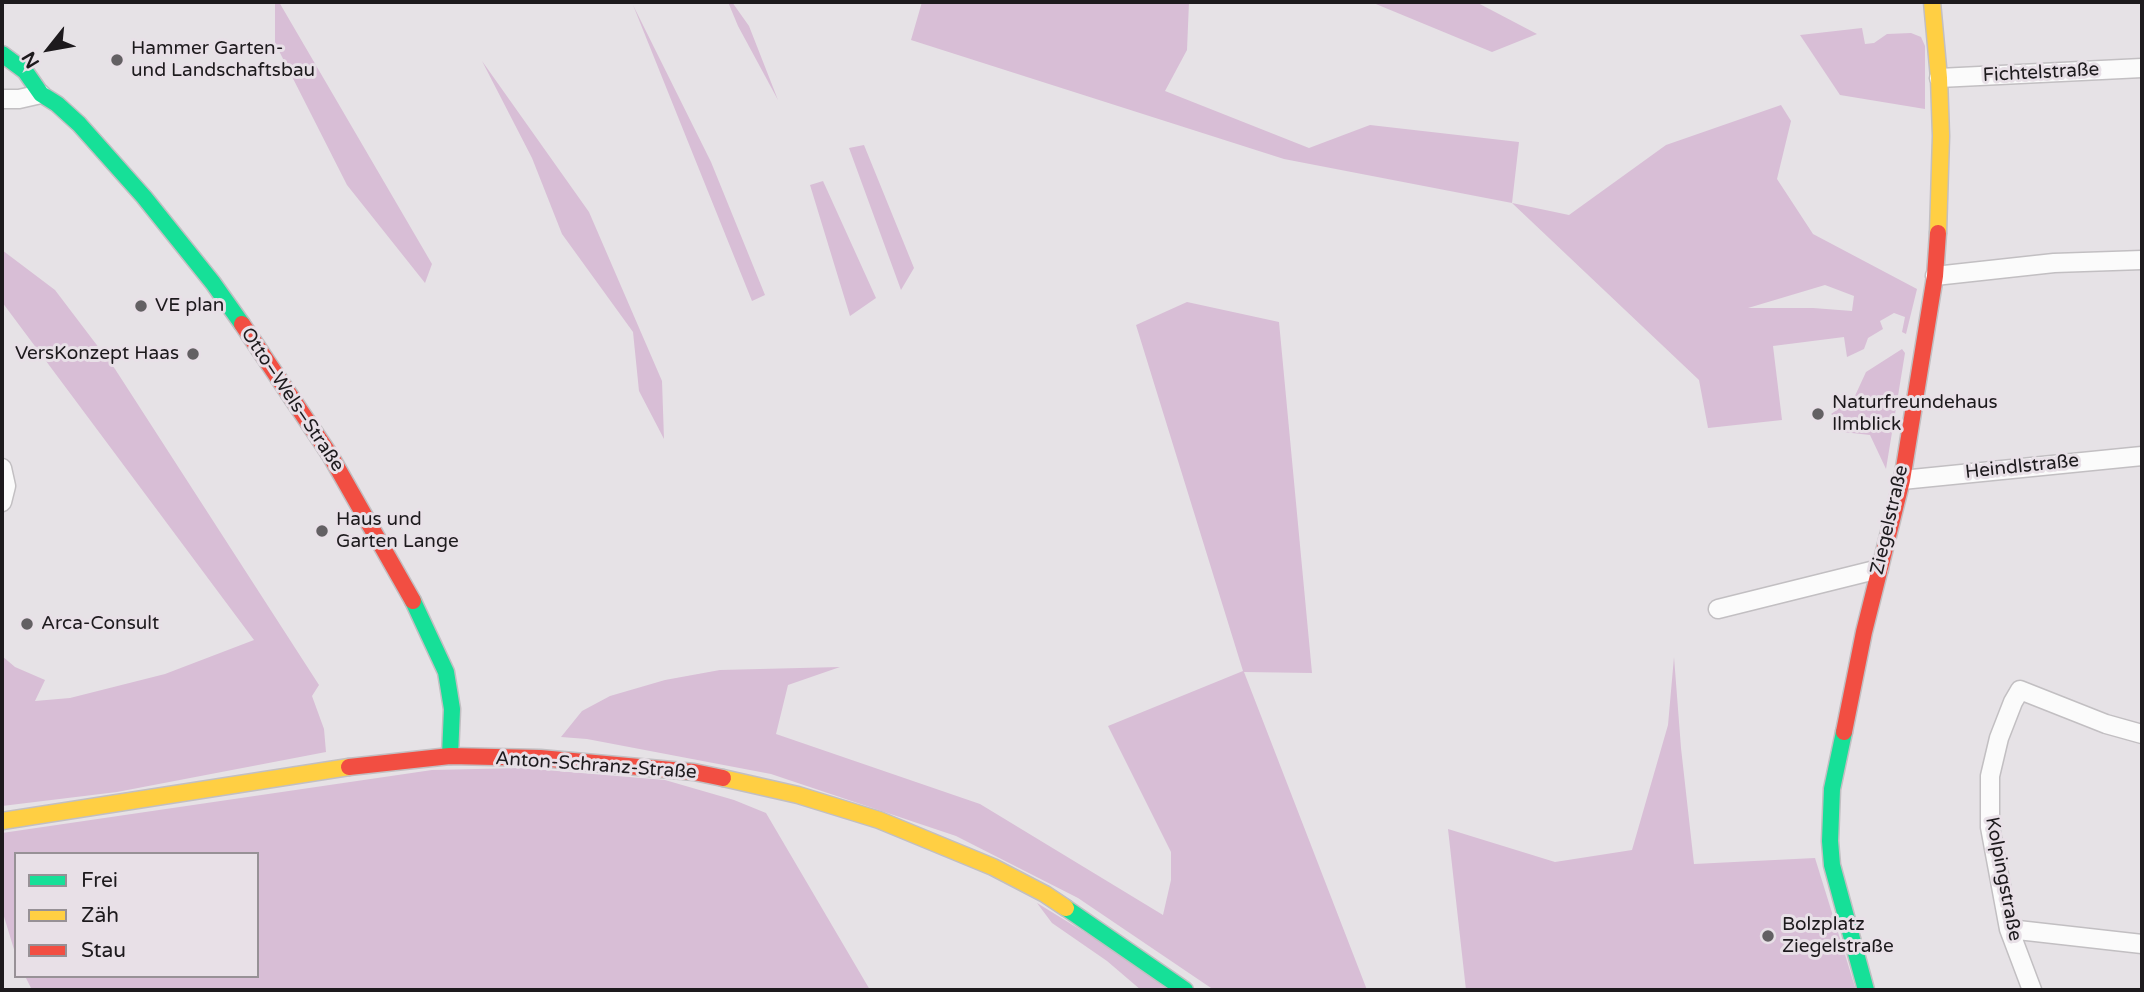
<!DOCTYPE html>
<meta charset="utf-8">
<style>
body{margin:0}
#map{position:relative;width:2144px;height:992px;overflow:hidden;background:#e6e2e6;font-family:"Varela Round",sans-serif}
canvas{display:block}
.frame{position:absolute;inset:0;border:4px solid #1d1a1d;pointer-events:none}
.legend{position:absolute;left:14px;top:852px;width:245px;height:126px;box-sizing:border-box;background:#e8e0e7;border:2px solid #979196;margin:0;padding:9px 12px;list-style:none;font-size:21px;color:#1d1a1d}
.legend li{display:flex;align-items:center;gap:14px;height:35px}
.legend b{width:35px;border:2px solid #979196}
.north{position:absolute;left:14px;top:14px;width:70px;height:70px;-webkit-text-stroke:5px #e8e0e7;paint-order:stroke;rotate:239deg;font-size:19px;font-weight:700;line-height:28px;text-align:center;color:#1d1a1d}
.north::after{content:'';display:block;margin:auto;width:24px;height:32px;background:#1d1a1d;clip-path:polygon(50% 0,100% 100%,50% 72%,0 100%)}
</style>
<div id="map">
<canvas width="2144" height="992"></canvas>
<div class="frame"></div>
<ul class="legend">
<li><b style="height:9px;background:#16e098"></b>Frei</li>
<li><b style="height:9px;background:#ffcf43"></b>Zäh</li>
<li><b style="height:9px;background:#f24e42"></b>Stau</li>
</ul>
<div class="north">N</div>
</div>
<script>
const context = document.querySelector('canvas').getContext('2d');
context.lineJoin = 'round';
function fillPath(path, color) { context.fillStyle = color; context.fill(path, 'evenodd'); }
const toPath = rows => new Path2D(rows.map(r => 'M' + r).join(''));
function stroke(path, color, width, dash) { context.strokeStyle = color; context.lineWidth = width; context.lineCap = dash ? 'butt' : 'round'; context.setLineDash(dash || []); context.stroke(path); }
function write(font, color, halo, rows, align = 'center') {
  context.font = font + ' "Varela Round",sans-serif'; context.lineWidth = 6; context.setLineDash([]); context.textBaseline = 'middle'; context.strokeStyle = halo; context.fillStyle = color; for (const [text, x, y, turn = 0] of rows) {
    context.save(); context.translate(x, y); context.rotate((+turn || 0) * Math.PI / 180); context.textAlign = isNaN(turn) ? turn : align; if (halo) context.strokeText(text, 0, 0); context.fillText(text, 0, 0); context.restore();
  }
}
fillPath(toPath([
 [275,2,279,2,432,264,425,283,347,185,275,43],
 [728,2,732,2,749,26,778,100,738,26],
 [922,2,975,4,979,2,1189,2,1187,50,1165,91,1309,148,1370,125,1519,142,1512,203,1569,215,1666,145,1781,105,1791,121,1777,179,1813,234,1917,289,1906,334,1902,332,1905,317,1894,313,1880,321,1883,329,1868,338,1864,349,1847,357,1844,337,1773,346,1782,420,1708,428,1699,380,1512,203,1284,159,911,40],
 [1825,285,1854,296,1852,311,1813,308,1748,308],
 [1371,2,1476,2,1537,34,1492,52],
 [633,5,711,162,765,295,752,301],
 [1862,28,1865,44,1874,43,1887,34,1911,33,1921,37,1925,46,1925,109,1840,95,1800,35],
 [482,61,589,212,662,381,664,439,639,391,633,332,562,234,532,158],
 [864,145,914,268,901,290,849,148],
 [823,181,876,298,850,316,810,185],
 [2,250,55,290,115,369,319,685,312,696,324,729,326,752,117,792,2,806,2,656,15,667,45,680,35,701,70,698,165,674,254,640,2,302],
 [1187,302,1279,322,1312,673,1244,672,1367,990,1214,990,1078,898,956,836,771,774,587,739,561,737,582,711,610,696,665,680,720,670,840,667,788,685,776,734,980,804,1163,915,1171,880,1171,852,1108,726,1243,671,1136,325],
 [1902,349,1905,353,1886,469,1870,435,1843,432,1846,426,1831,414,1854,398,1866,372],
 [1674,657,1681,748,1694,864,1815,858,1856,990,1466,990,1448,829,1555,862,1632,850,1668,725],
 [521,768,665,780,734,800,766,813,870,990,32,990,25,976,257,976,257,854,16,854,16,956,2,910,2,833,432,770],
 [1037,903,1179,990,1141,990,1107,961,1052,923]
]), '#d8bed6');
const street = toPath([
 [1939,78,2142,68],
 [2,99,19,99,41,94],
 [1935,276,2054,263,2142,260],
 [2,468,6,486,2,502],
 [1902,480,2142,456],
 [1718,609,1879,569],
 [2009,929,2142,944],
 [2032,990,2009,929,1990,827,1990,776,1999,738,2013,702,2020,690,2106,724,2142,734]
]);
const fast = toPath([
 [2,54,25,71,41,94,57,104,79,124,144,197,213,283,242,324],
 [413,601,446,672,452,709,450,756],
 [1844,732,1832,789,1830,841,1832,865,1866,990],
 [1066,908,1185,990]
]);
const slow = toPath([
 [1932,2,1939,78,1941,136,1938,233],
 [723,778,798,795,879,820,993,867,1045,894,1066,908],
 [2,821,349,767]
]);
const jam = toPath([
 [242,324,330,455,413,601],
 [1844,732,1864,632,1902,480,1935,276,1938,233],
 [349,767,450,756,540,758,694,772,723,778]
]);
stroke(street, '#c2bfc2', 21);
stroke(fast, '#c2bfc2', 19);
stroke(slow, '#c2bfc2', 19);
stroke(jam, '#c2bfc2', 19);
stroke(street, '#fbfbfb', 18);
stroke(fast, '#16e098', 16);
stroke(slow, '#ffcf43', 16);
stroke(jam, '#f24e42', 16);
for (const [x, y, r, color] of [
 [117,60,7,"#636063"],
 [141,306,7,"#636063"],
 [193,354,7,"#636063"],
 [1818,414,7,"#636063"],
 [322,531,7,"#636063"],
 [27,624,7,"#636063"],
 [1768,936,7,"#636063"]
]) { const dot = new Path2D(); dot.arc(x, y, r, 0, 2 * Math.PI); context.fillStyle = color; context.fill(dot); stroke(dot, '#e8e0e7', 2.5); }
write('19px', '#1d1a1d', '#e8e0e7', [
 ["Hammer Garten-",131,49],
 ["und Landschaftsbau",131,71],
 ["VE plan",155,306],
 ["VersKonzept Haas",179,354,"right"],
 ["Naturfreundehaus",1832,403],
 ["Ilmblick",1832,425],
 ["Haus und",336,520],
 ["Garten Lange",336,542],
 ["Arca-Consult",41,624],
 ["Bolzplatz",1782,925],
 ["Ziegelstraße",1782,947]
], 'left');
write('19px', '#1d1a1d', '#e8e0e7', [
 ["Fichtelstraße",2041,73,-3],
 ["Otto–Wels–Straße",292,400,56],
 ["Heindlstraße",2022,467,-6],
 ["Ziegelstraße",1890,520,-77],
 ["Anton-Schranz-Straße",596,766,4],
 ["Kolpingstraße",2003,879,79]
]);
</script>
